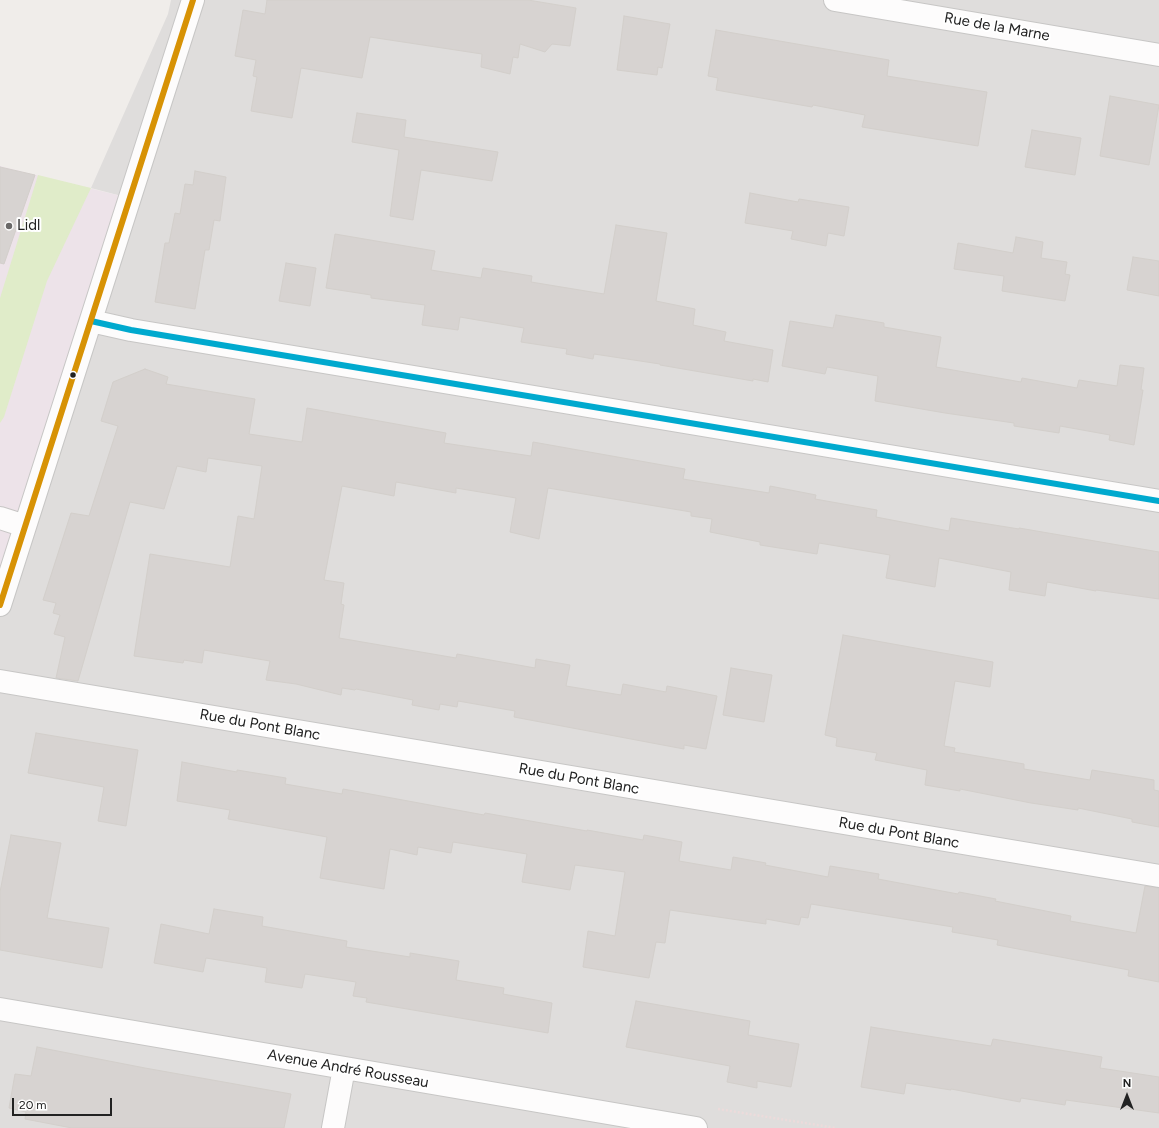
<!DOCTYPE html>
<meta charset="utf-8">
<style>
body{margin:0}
#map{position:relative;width:1159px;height:1128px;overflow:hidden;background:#f0edea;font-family:Figtree,sans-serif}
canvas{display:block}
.north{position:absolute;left:1107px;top:1076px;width:40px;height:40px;-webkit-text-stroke:3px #fff;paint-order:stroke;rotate:0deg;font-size:11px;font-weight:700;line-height:16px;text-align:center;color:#222}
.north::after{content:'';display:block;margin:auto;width:14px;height:18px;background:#222;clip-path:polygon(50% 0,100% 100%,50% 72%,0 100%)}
.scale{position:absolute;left:12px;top:1098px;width:100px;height:18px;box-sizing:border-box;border:2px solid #222;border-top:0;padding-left:5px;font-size:12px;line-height:14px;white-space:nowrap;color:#222;-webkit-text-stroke:3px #fff;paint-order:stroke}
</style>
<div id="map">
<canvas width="1159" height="1128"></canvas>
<div class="north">N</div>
<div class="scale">20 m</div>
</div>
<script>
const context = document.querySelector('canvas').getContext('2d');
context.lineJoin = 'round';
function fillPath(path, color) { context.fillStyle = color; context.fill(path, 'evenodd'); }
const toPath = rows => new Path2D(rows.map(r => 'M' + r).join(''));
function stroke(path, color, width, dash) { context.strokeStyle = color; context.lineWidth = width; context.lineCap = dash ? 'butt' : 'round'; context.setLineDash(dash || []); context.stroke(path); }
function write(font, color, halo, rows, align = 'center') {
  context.font = font + ' Figtree,sans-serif'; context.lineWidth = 4; context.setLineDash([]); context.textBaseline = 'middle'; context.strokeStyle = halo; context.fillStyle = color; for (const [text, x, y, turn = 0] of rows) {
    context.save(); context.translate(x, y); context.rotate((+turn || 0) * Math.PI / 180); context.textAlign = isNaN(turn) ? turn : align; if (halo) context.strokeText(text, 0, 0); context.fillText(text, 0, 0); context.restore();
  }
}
fillPath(toPath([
 [171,0,1159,0,1159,1128,0,1128,0,605,129,198,91,188,168,14]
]), '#dfdddc');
fillPath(toPath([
 [0,166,129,198,0,605]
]), '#ede3e9');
fillPath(toPath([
 [38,175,91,188,47,281,4,417,0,423,0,298]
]), '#e0ecc9');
const building = toPath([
 [267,0,528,0,576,8,570,46,552,44,545,52,520,44,518,58,513,57,510,74,481,67,482,54,370,37,362,78,301,68,292,118,251,111,257,77,253,76,256,60,235,56,243,10,265,14,267,0],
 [624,16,670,24,662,68,658,67,657,75,617,70,624,16],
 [716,30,889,60,887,76,987,92,978,146,862,127,865,115,813,105,812,107,716,90,718,78,708,76,716,30],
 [1110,96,1159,105,1149,165,1100,156,1110,96],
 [357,113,406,120,404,137,498,152,492,181,421,170,413,220,390,216,399,150,352,142,357,113],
 [1032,130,1081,138,1075,175,1025,167,1032,130],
 [0,167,35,175,4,264,0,263,0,167],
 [195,171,226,177,220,221,214,220,209,250,205,250,195,309,155,302,165,243,169,243,175,213,180,214,185,184,193,185,195,171],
 [750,193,798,202,799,199,849,207,844,236,828,233,826,246,791,239,793,231,745,223,750,193],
 [616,225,667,233,656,301,695,309,693,325,726,332,724,341,773,350,768,382,753,379,753,381,660,365,660,364,594,354,593,359,566,354,567,349,521,342,524,328,460,317,458,330,422,325,425,305,371,298,371,295,326,288,335,234,435,251,431,270,481,278,483,268,532,276,531,282,604,294,616,225],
 [1016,237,1043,242,1041,258,1067,262,1065,274,1070,275,1065,301,1002,291,1004,276,954,269,958,243,1013,253,1016,237],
 [1133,257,1159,261,1159,296,1127,290,1133,257],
 [286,263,316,268,310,306,279,301,286,263],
 [836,315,884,323,884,327,941,337,936,367,1021,382,1022,378,1077,388,1079,380,1117,386,1120,365,1144,368,1141,390,1143,390,1134,445,1109,440,1110,435,1060,426,1059,433,1014,426,1014,423,945,413,875,401,878,376,827,367,825,374,782,366,790,321,833,328,836,315],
 [145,369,168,377,166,384,255,399,249,434,302,442,307,408,446,433,444,443,531,456,533,442,685,469,683,479,769,493,770,486,816,495,815,499,877,510,876,517,949,531,951,518,1019,529,1019,528,1159,552,1159,599,1096,590,1096,591,1047,582,1045,596,1009,590,1011,572,939,558,935,587,886,578,890,555,819,543,817,554,760,545,760,542,710,532,712,519,691,516,691,512,548,488,539,539,510,532,516,498,456,488,456,493,396,482,394,496,342,486,324,580,344,583,341,604,344,605,339,638,456,658,457,654,535,668,536,659,570,665,566,686,621,695,623,684,666,692,667,686,717,696,706,749,684,745,684,749,514,717,515,711,458,701,457,707,440,704,439,710,412,705,413,700,356,689,355,690,342,688,341,695,296,684,266,680,270,661,204,650,202,663,184,660,183,663,134,656,150,554,230,567,238,516,254,519,262,466,208,458,206,472,177,466,164,509,130,502,78,681,56,678,65,637,54,634,60,615,53,613,56,603,43,600,71,513,89,516,118,426,101,421,113,382,145,369],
 [843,635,993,662,990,687,955,681,944,746,955,748,954,752,1024,764,1024,769,1090,780,1092,770,1154,780,1154,790,1159,791,1159,827,1132,822,1132,819,1078,808,1078,810,1031,803,960,789,960,791,925,785,927,770,875,760,877,753,836,746,837,738,825,735,843,635],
 [731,668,772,675,764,722,723,715,731,668],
 [36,733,138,750,126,826,98,821,104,787,28,773,36,733],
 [182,762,237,772,237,770,286,778,285,784,314,789,342,794,343,789,484,815,485,813,587,831,587,830,643,840,644,835,682,842,679,861,731,870,733,857,766,863,765,865,828,877,830,866,879,874,878,879,958,894,959,892,996,899,995,901,1071,916,1070,921,1136,933,1145,886,1159,888,1159,982,1128,976,1129,970,997,945,998,940,952,932,953,927,811,904,808,918,801,917,799,925,766,919,766,924,670,910,665,943,656,942,649,978,583,967,588,931,615,936,625,872,575,865,570,890,522,882,527,854,453,842,451,853,418,847,417,855,390,849,384,889,320,878,327,837,228,819,230,810,177,801,182,762],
 [11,835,61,843,47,918,109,928,102,968,0,950,0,892,11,835],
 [214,909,263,917,262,926,347,941,346,947,410,957,410,953,459,961,456,980,504,988,503,994,552,1003,548,1033,366,1002,367,998,353,996,356,982,305,974,302,988,265,982,267,968,206,958,203,972,154,963,161,924,209,934,214,909],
 [636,1001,750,1021,748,1035,799,1044,791,1087,757,1081,757,1088,727,1082,730,1066,626,1047,636,1001],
 [871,1027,991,1046,993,1039,1102,1057,1100,1068,1159,1077,1159,1113,1066,1100,1065,1105,1021,1098,1020,1102,951,1089,951,1090,906,1083,904,1094,861,1087,871,1027],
 [37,1047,145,1068,291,1094,284,1128,72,1128,25,1119,26,1112,9,1108,15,1074,31,1076,37,1047]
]);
fillPath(building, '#d7d3d1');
stroke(building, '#d3cfcb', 1);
const minor = toPath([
 [835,0,1159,55],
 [91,321,131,330,1159,501],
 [0,518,25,526],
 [0,605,193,0],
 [0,681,1159,876],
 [0,1009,696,1128],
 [333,1128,344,1068]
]);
stroke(minor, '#c7c6c5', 24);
stroke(toPath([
 [718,1109,836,1128]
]), '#ecdbdb', 2.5, [2, 2]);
stroke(minor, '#fdfcfc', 22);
stroke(toPath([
 [91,321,131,330,1159,501]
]), '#00a9ce', 6);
stroke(toPath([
 [0,605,193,0]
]), '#d79205', 6);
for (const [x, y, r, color] of [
 [9,226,4,"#6a6968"],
 [73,375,3.5,"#222"]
]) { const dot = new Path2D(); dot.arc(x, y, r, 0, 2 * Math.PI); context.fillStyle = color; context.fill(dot); stroke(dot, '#fff', 1.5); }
write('15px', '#222', '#fff', [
 ["Rue de la Marne",997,27,10],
 ["Rue du Pont Blanc",260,725,10],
 ["Rue du Pont Blanc",579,779,10],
 ["Rue du Pont Blanc",899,833,10],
 ["Avenue André Rousseau",348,1069,10]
]);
write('15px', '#222', '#fff', [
 ["Lidl",17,226]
], 'left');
</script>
